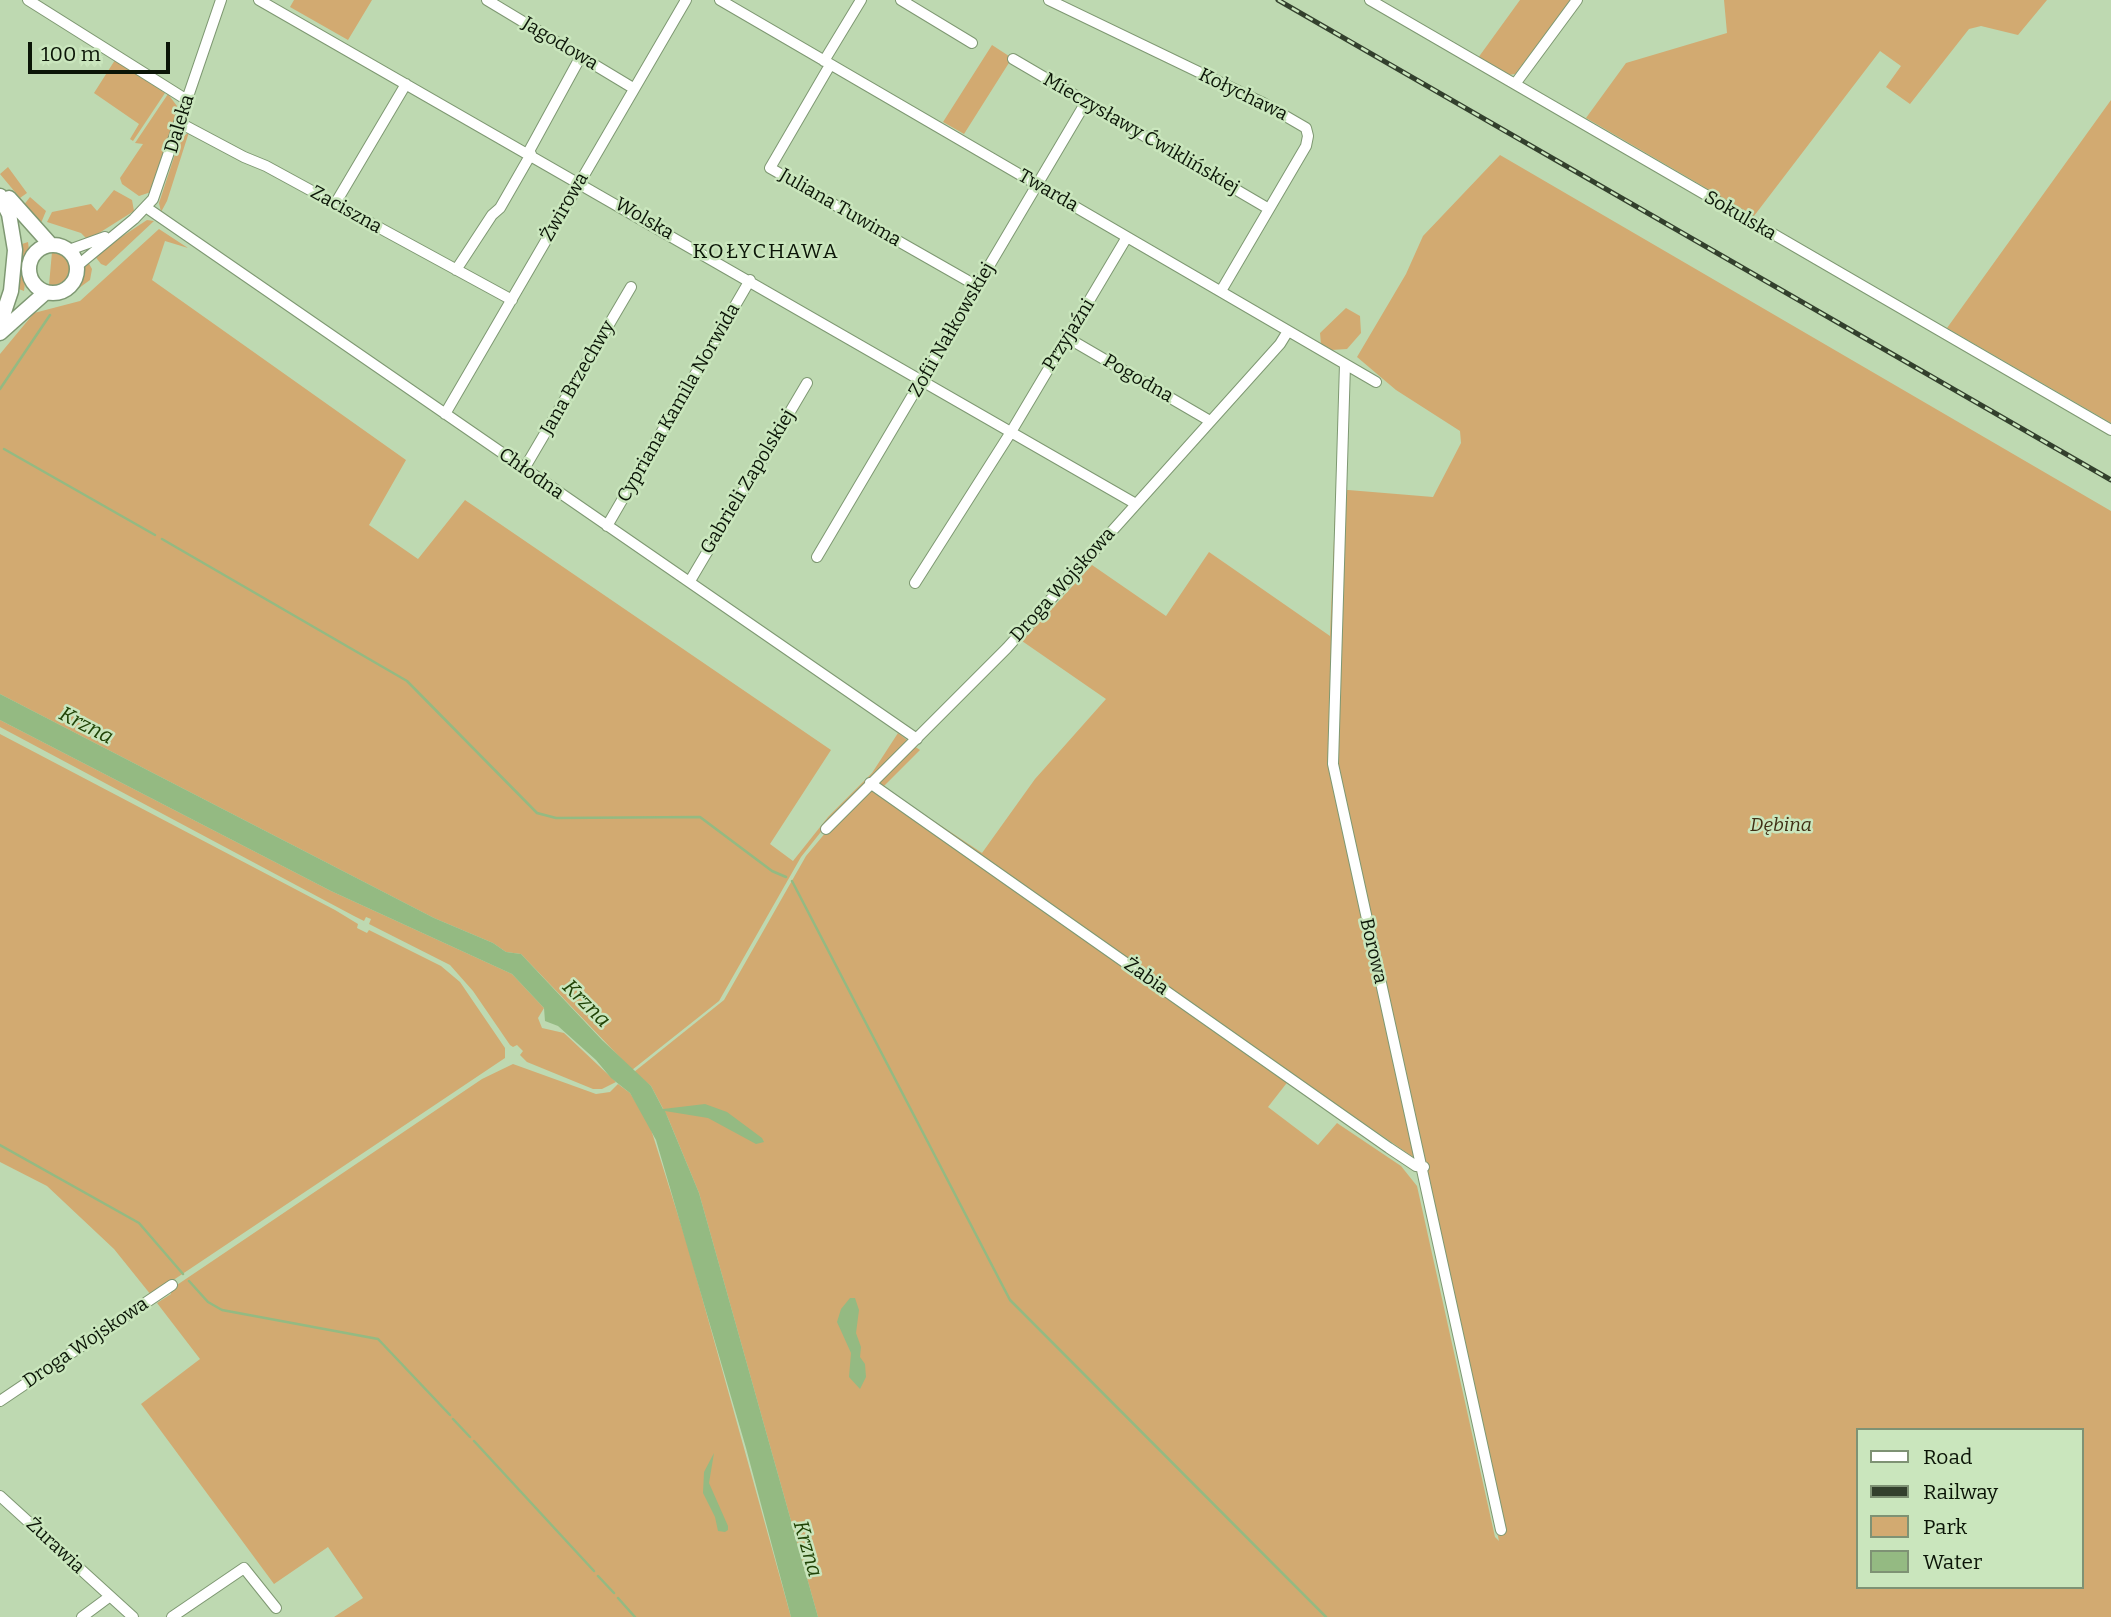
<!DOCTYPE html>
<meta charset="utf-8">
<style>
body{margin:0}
#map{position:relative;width:2111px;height:1617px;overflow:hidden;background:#bed9b1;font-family:Bitter,serif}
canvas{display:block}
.legend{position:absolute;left:1856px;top:1428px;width:228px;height:161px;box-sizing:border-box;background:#cae6bd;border:2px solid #7e9274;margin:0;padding:9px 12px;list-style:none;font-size:21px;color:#0b1507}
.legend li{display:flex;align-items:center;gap:14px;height:35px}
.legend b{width:35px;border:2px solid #7e9274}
.scale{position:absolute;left:28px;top:42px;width:142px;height:32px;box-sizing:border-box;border:4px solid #0b1507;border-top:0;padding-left:9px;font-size:21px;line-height:24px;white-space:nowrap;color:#0b1507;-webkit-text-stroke:5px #cae6bd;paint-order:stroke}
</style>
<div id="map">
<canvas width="2111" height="1617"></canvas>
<ul class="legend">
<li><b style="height:9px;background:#fff"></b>Road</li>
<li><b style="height:9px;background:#33402d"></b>Railway</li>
<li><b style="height:19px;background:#d2aa71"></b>Park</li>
<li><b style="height:19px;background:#94ba82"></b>Water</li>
</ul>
<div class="scale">100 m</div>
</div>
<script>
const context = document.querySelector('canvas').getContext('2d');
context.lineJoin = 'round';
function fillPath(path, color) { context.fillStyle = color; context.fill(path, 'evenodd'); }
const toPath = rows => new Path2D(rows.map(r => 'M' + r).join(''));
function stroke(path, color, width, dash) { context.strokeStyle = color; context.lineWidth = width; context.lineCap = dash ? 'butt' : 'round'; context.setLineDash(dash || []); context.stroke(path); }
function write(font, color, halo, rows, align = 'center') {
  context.font = font + ' Bitter,serif'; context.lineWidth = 5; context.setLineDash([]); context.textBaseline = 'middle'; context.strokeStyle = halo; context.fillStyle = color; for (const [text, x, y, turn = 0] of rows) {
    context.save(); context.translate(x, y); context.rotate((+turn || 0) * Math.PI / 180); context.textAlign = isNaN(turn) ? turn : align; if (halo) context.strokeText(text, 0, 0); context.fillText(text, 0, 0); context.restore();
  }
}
fillPath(toPath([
 [294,0,372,0,348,40,290,7],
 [1520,0,1573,0,1515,74,1508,75,1478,58],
 [1724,0,2047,0,2018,35,1981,26,1969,29,1910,104,1886,87,1901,66,1880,51,1754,216,1586,118,1626,63,1727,33],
 [992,45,1012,58,964,134,943,122],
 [115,60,165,93,133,141,130,139,139,124,94,93],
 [168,94,177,106,178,117,151,192,139,196,122,184,120,178,143,144,135,143],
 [2111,100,2111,423,1947,328],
 [189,132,167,201,161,212,159,203,180,139],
 [1500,155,2111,511,2111,1617,818,1617,699,1193,668,1118,651,1086,634,1072,724,1000,806,856,842,813,914,746,920,750,883,787,982,853,1035,779,1106,699,1022,641,1092,565,1166,616,1209,552,1330,636,1336,489,1433,497,1461,443,1460,431,1396,390,1357,357,1406,274,1423,236],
 [1293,1075,1416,1159,1499,1541,1495,1537,1417,1186,1401,1166,1337,1123,1318,1145,1268,1107],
 [1857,1430,2081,1430,2081,1587,1857,1587],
 [8,167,27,193,20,198,0,174],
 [114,190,132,200,134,211,88,240,81,233,47,222,52,212,91,204,97,211],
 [30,197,46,211,41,223,23,206],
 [147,220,154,221,106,266,101,264,94,255],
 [159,229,188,248,165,241,152,280,406,460,369,525,418,559,465,500,831,750,770,844,793,861,828,817,872,773,898,733,907,740,824,828,801,857,719,1001,632,1070,521,954,506,952,493,943,434,918,0,694,0,354,34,313,80,301],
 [28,242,29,250,24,291,16,288,19,245],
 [52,252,66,257,70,269,65,281,54,286,49,285],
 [87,260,92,269,90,280,68,296,41,302,45,297,70,291],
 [1346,308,1360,316,1361,333,1347,349,1331,350,1321,344,1320,333],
 [0,720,331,891,512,974,544,1008,538,1018,542,1028,564,1033,616,1082,602,1089,593,1089,527,1062,520,1055,523,1051,517,1045,513,1047,510,1045,473,991,450,965,369,924,371,919,366,917,364,921,354,916,0,727],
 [0,734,335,910,358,924,357,928,367,933,369,930,441,966,460,982,505,1048,505,1058,151,1295,114,1249,47,1186,0,1162],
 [513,1064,596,1094,610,1092,618,1084,630,1093,649,1123,688,1247,791,1617,334,1617,363,1598,328,1547,274,1584,141,1404,200,1359,157,1303,171,1294,171,1289,482,1079]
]), '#d2aa71');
fillPath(toPath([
 [0,694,434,918,493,943,506,952,521,954,602,1040,651,1086,663,1109,705,1104,727,1112,762,1138,764,1142,756,1144,708,1118,665,1111,699,1193,818,1617,791,1617,746,1448,656,1140,630,1093,611,1078,596,1060,558,1026,545,1021,544,1008,512,974,331,891,0,720],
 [850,1298,855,1298,859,1310,856,1333,861,1347,860,1357,865,1364,866,1377,860,1389,849,1377,851,1353,837,1322,841,1309],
 [714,1453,709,1483,728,1526,728,1530,725,1532,718,1531,715,1517,703,1493,704,1472]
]), '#94ba82');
stroke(toPath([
 [0,389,50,315],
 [4,449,155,535],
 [162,539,407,681,537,813,556,818,700,817,772,871,786,877],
 [792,881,1010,1300,1326,1617],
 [0,1145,139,1223,183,1274],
 [189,1281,208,1302,222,1310,378,1339,450,1415],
 [453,1419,470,1437],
 [474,1441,594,1571],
 [598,1576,614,1593],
 [618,1598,635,1617]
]), '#94ba82', 2.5);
const street = toPath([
 [28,0,187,100],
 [259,0,1136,504],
 [487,0,633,88],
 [720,0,1376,382],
 [901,0,972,43],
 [1049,0,1263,103,1306,128,1308,136,1306,146,1221,291],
 [1370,0,2111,430],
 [1013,59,1269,209],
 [824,61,861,0],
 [830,65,770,168,977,286],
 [1515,84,1577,0],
 [180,123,244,157,266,166,512,300],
 [528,153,581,56],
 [335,204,406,84],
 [147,208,917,739],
 [69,250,105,237],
 [77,266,134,219,153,199,221,0],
 [456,270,492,215,500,208,531,154],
 [1066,337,1210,421],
 [1345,364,1333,764,1501,1530],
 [445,414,686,0],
 [524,469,631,287],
 [607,526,750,280],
 [817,557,1086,102],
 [690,581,807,383],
 [915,583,1011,432,1127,237],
 [870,783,1389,1148,1416,1166,1424,1167],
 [826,829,1007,648,1280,344,1288,331],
 [0,1401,172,1285],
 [0,1496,133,1617],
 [82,1617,109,1597],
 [172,1617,244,1568,276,1608]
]);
const secondary = toPath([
 [0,196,9,214,15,250,11,291,0,324],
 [9,198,50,244],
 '29 269a24 24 0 1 1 48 0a24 24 0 1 1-48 0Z',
 [0,333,46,292]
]);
stroke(street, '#7e9872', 12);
stroke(secondary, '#7e9872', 17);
stroke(street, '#fff', 10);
stroke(secondary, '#fff', 14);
const rail = toPath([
 [1278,0,2111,480]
]);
stroke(rail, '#33402d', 5);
stroke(rail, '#cae6bd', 2.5, [8]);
write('19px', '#0b1507', '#cae6bd', [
 ["Jagodowa",560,44,31],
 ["Kołychawa",1243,95,26],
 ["Daleka",180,124,-73],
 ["Mieczysławy Ćwiklińskiej",1141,134,30],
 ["Twarda",1048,191,30],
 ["Żwirowa",565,207,-60],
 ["Juliana Tuwima",840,208,30],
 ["Zaciszna",346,210,29],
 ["Sokulska",1740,216,30],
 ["Wolska",644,219,30],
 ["Zofii Nałkowskiej",952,330,-60],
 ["Przyjaźni",1069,335,-58],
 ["Jana Brzechwy",578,378,-60],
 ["Pogodna",1138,379,30],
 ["Cypriana Kamila Norwida",679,403,-60],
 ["Chłodna",531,474,35],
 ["Gabrieli Zapolskiej",748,482,-59],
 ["Droga Wojskowa",1063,585,-48],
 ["Borowa",1373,951,77],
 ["Żabia",1146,977,35],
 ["Droga Wojskowa",86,1343,-34],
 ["Żurawia",55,1546,43]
]);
write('italic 19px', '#3f2e14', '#cae6bd', [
 ["Dębina",1781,826]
]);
context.letterSpacing = '2px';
write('21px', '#0b1507', '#cae6bd', [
 ["KOŁYCHAWA",766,252]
]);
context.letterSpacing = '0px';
write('italic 21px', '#204306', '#cae6bd', [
 ["Krzna",86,726,27],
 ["Krzna",586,1004,45],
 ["Krzna",807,1549,74]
]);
</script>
